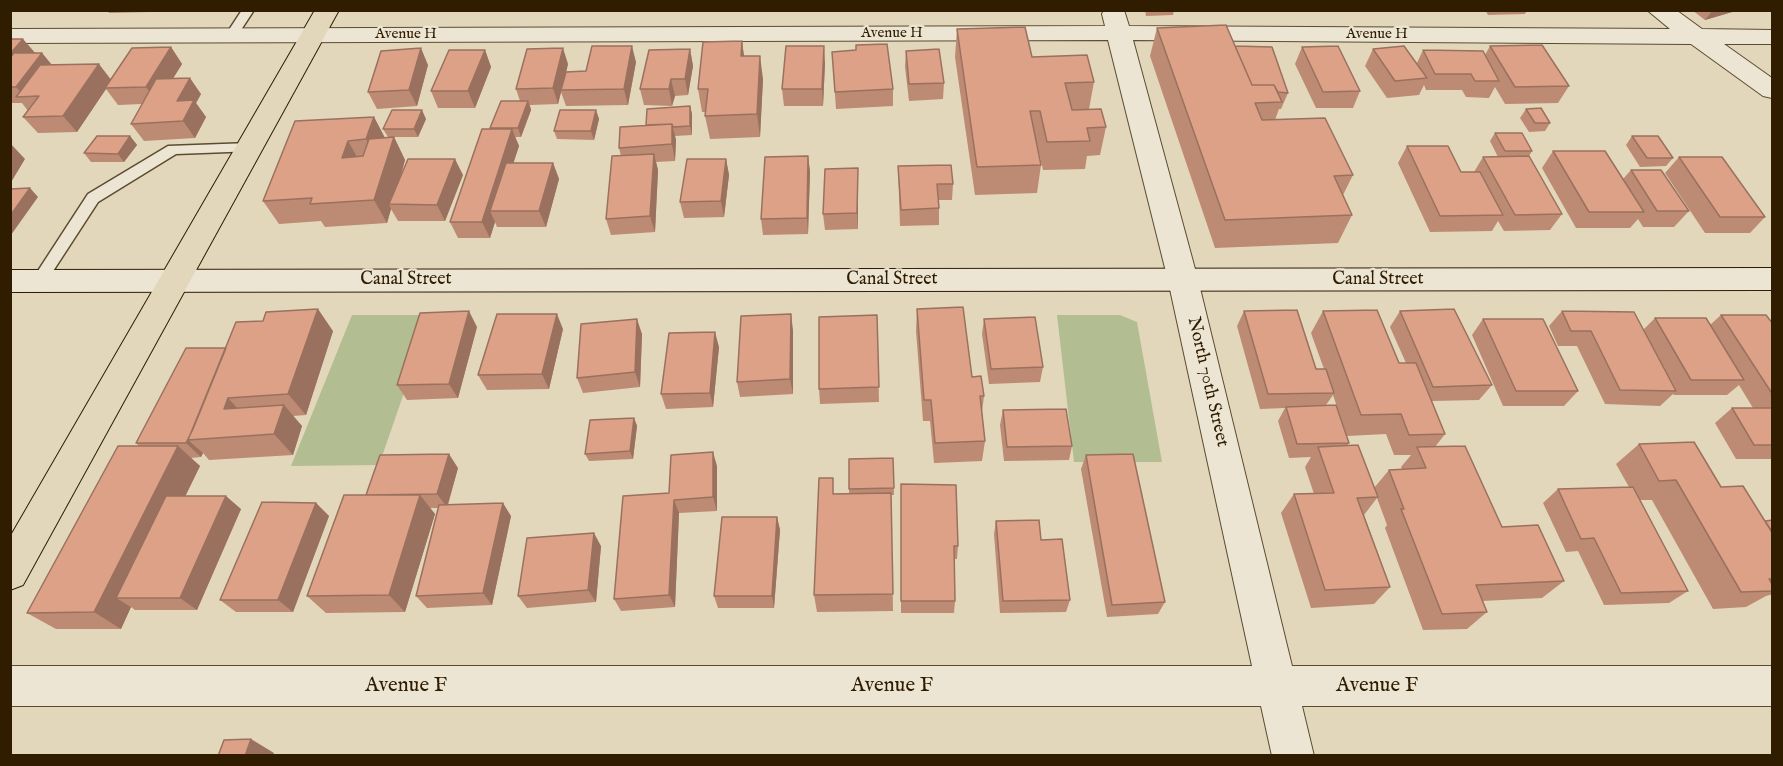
<!DOCTYPE html>
<style>
body{margin:0}
#map{position:relative;width:1783px;height:766px;overflow:hidden;background:#e2d7bb;font-family:"IM FELL English",serif}
canvas{display:block}
.frame{position:absolute;inset:0;border:12px solid #301d00;pointer-events:none}
</style>
<div id="map">
<canvas width="1783" height="766"></canvas>
<div class="frame"></div>
</div>
<script>
const context = document.querySelector('canvas').getContext('2d');
context.lineJoin = 'round';
function fillPath(path, color) { context.fillStyle = color; context.fill(path, 'evenodd'); }
const toPath = rows => new Path2D(rows.map(r => 'M' + r).join(''));
function stroke(path, color, width, dash) { context.strokeStyle = color; context.lineWidth = width; context.lineCap = dash ? 'butt' : 'round'; context.setLineDash(dash || []); context.stroke(path); }
function write(font, color, halo, rows, align = 'center') {
  context.font = font + ' "IM FELL English",serif'; context.lineWidth = 4.5; context.setLineDash([]); context.textBaseline = 'middle'; context.strokeStyle = halo; context.fillStyle = color; for (const [text, x, y, turn = 0] of rows) {
    context.save(); context.translate(x, y); context.rotate((+turn || 0) * Math.PI / 180); context.textAlign = isNaN(turn) ? turn : align; if (halo) context.strokeText(text, 0, 0); context.fillText(text, 0, 0); context.restore();
  }
}
fillPath(toPath([
 [352,315,431,315,379,465,291,466],
 [1057,315,1120,315,1137,322,1162,462,1074,462]
]), '#b2be91');
const lane = toPath([
 [242,10,254,10,235,39,227,39,225,36,242,10],
 [250,143,257,148,255,151,176,154,98,202,44,285,34,285,31,281,34,277,88,194,168,146,250,143]
]);
const street = toPath([
 [1104,10,1124,10,1129,26,1670,29,1647,10,1676,10,1702,29,1772,30,1772,44,1724,44,1772,78,1772,98,1763,96,1691,44,1133,40,1198,280,1292,666,1772,666,1772,706,1302,706,1314,756,1272,756,1261,706,10,706,10,666,1252,666,1168,280,1108,40,10,43,10,29,1105,26,1102,14,1104,10]
]);
const secondary = toPath([
 [1772,268,1772,290,10,292,10,270,1772,268]
]);
const primary = toPath([
 [315,10,339,10,23,585,10,590,10,537,315,10]
]);
stroke(lane, '#5c4c2f', 3);
stroke(street, '#5c4c2f', 2);
stroke(secondary, '#301d00', 2);
stroke(primary, '#301d00', 2);
fillPath(lane, '#ece5d3');
fillPath(street, '#ece5d3');
fillPath(secondary, '#ece5d3');
fillPath(primary, '#e2d7bb');
fillPath(toPath([
 [16,10,99,10,98,11],
 [107,10,152,10,151,12,109,13],
 [1145,10,1174,10,1173,15,1146,16],
 [1485,10,1527,10,1525,14,1488,15],
 [1692,10,1739,10,1705,20],
 [1157,28,1288,93,1281,109,1279,109,1275,120,1353,175,1343,195,1352,215,1338,243,1215,248,1150,56],
 [957,29,1094,82,1089,109,1106,127,1100,155,1087,156,1085,169,1043,170,1036,139,1041,165,1037,193,975,195,955,57],
 [10,39,35,53,42,53,52,65,111,79,171,47,182,64,173,78,201,94,196,103,206,117,195,138,144,141,131,124,142,104,118,105,106,89,77,132,38,133,23,117,28,111,22,103,10,103],
 [742,41,744,56,763,79,760,137,710,139,705,116,706,112,702,112,698,89],
 [1490,46,1569,86,1558,103,1505,104,1495,87,1489,98,1466,97,1462,90,1426,90,1424,85,1419,95,1387,98,1365,66,1373,49,1417,63,1423,50,1485,55],
 [1302,47,1360,91,1353,108,1316,108,1295,64],
 [690,49,693,66,688,95,675,96,672,106,644,105,640,89],
 [485,50,491,67,475,108,438,108,431,91],
 [906,51,944,83,943,99,909,101,905,67],
 [832,52,893,89,893,106,836,109],
 [636,62,628,105,566,106,561,92,558,104,530,105,531,110,521,137,515,137,519,146,513,163,553,163,559,179,546,227,497,227,495,222,490,238,458,238,450,222,491,129,490,128,520,101,516,89,568,64,566,72,586,71],
 [825,63,823,106,784,106,782,89],
 [428,65,417,106,377,109,368,92],
 [690,106,692,114,692,135,675,136,676,140,675,161,656,162,658,170,655,232,611,235,606,219,621,156,619,148,646,125],
 [1526,109,1550,123,1545,131,1529,132,1520,118],
 [596,110,599,119,594,140,557,139,554,131],
 [374,117,385,138,388,137,383,129,426,119,418,137,394,137,405,160,401,177,463,175,445,221,398,221,391,209,387,223,325,227,321,221,279,224,263,201],
 [1495,133,1532,151,1529,156,1562,214,1550,230,1504,231,1498,221,1492,231,1430,232,1398,163,1407,146,1461,172,1474,172,1483,157,1498,157,1490,141],
 [130,136,137,145,124,162,91,162,84,153],
 [1632,136,1673,158,1666,166,1640,167,1626,145],
 [1553,151,1623,179,1631,170,1689,211,1674,227,1643,227,1638,219,1630,228,1576,228,1542,168],
 [808,156,810,172,808,234,763,235,761,219],
 [1679,157,1765,217,1750,233,1705,233,1665,173],
 [726,159,729,175,724,217,684,218,680,202],
 [898,166,953,184,952,200,939,200,939,225,900,226],
 [858,168,858,229,825,230,823,214],
 [917,309,972,377,984,396,982,412,985,441,982,461,934,463,930,421,923,421,916,331],
 [1244,311,1316,369,1324,369,1311,333,1323,311,1399,363,1406,363,1390,327,1400,311,1492,385,1479,400,1432,401,1445,434,1435,447,1502,527,1564,581,1542,598,1482,601,1487,612,1467,629,1423,630,1385,528,1387,525,1377,498,1364,515,1390,587,1374,604,1311,608,1281,513,1294,494,1314,494,1305,467,1311,457,1289,458,1278,421,1285,408,1260,409,1237,326],
 [1333,395,1347,436,1386,434,1394,455,1411,455,1401,467,1402,469,1389,470,1374,488,1347,446,1349,443,1326,405],
 [1562,311,1643,330,1655,318,1710,325,1721,315,1773,324,1773,459,1736,459,1715,423,1732,408,1753,408,1739,385,1727,395,1674,395,1673,394,1660,406,1605,404,1577,346,1558,346,1549,326],
 [877,315,879,402,820,404,819,389],
 [984,319,1043,367,1040,382,989,384,982,334],
 [1483,319,1578,391,1564,406,1503,406,1472,335],
 [477,327,458,398,407,400,397,385],
 [563,329,549,389,487,390,478,375],
 [793,330,793,394,740,397,737,382],
 [333,331,306,415,293,416,302,426,293,455,209,460,203,453,201,457,191,458,200,466,185,496,241,509,197,610,135,610,131,607,121,629,56,629,27,613,139,446,136,443,226,348],
 [642,334,640,387,583,393,577,378],
 [719,347,713,407,666,409,661,394],
 [1003,410,1072,446,1069,460,1004,461,1000,425],
 [634,418,637,426,633,459,589,461,585,454],
 [1639,444,1721,487,1764,521,1773,520,1773,594,1766,596,1746,607,1713,609,1652,500,1640,500,1688,591,1669,603,1604,605,1578,551,1566,552,1543,503,1558,489,1629,487,1616,464],
 [1086,455,1165,602,1158,614,1107,617,1081,469],
 [893,458,894,495,891,495,893,611,817,612,814,595,834,494,849,493,849,459],
 [717,466,717,511,679,513,675,607,621,611,614,599,669,493],
 [458,468,448,505,511,516,492,605,427,608,416,596,439,508,430,508,435,514,405,612,326,613,307,596,366,495],
 [901,484,958,546,957,559,954,559,955,601,954,613,901,613],
 [316,503,329,516,293,612,236,612,220,600],
 [777,517,780,530,774,608,718,608,714,596],
 [996,521,1041,540,1070,600,1066,612,1000,613,994,534],
 [601,546,596,602,527,608,518,596]
]), '#bd8a73');
fillPath(toPath([
 [1713,10,1739,10,1705,20],
 [23,39,37,55,10,87,10,54],
 [742,41,745,64,741,56],
 [632,46,636,62,628,105,624,89],
 [824,46,825,63,823,106,822,89],
 [171,47,182,64,158,103,146,87],
 [421,48,428,65,417,106,409,90],
 [563,48,568,64,562,90,561,90,561,92,558,104,553,88],
 [690,49,693,66,688,95,685,79],
 [485,50,491,67,475,108,468,91],
 [42,53,56,70,25,97,16,87],
 [760,56,763,79,760,137,757,114],
 [99,64,112,81,105,88,106,89,77,132,63,116],
 [190,78,201,94,196,103,206,117,195,138,183,121,177,101],
 [671,79,675,96,672,106,669,89],
 [528,101,531,110,521,137,518,128],
 [690,106,692,114,692,135,690,126],
 [422,110,426,119,418,137,414,129],
 [596,110,599,119,594,140,591,131],
 [374,117,386,140,379,162,366,139],
 [672,124,676,140,675,161,672,144],
 [512,129,519,146,498,211,490,211,495,222,490,238,482,222],
 [130,136,137,145,124,162,118,154],
 [394,137,405,160,392,204,389,204,391,209,387,223,374,200],
 [348,141,361,164,342,158],
 [10,143,25,159,10,184],
 [654,154,658,170,655,232,650,216],
 [808,156,810,172,808,234,807,218],
 [455,159,463,175,445,221,437,205],
 [726,159,729,175,724,217,721,201],
 [553,163,559,179,546,227,539,211],
 [858,168,858,229,857,213],
 [30,188,38,197,11,235,10,235,10,216],
 [318,309,333,331,306,415,288,394],
 [469,311,477,327,458,398,449,384],
 [557,314,563,329,549,389,542,374],
 [791,314,793,330,793,394,790,379],
 [637,319,642,334,640,387,635,372],
 [715,332,719,347,713,407,710,393],
 [233,348,246,363,229,399,247,419,188,440,203,453,201,457,186,443],
 [284,405,302,426,293,455,274,434],
 [634,418,637,426,633,459,630,451],
 [178,446,200,466,136,598,116,598,131,607,121,629,94,612],
 [713,452,717,466,717,511,713,497],
 [449,454,458,468,447,507,437,494],
 [420,495,435,514,405,612,389,595],
 [226,496,241,509,197,610,180,598],
 [674,500,679,513,675,607,669,595],
 [316,503,329,516,293,612,278,600],
 [503,503,511,516,492,605,483,593],
 [777,517,780,530,774,608,772,596],
 [594,533,601,546,596,602,588,590],
 [251,739,274,753,273,756,245,756]
]), '#9a715e');
const building = toPath([
 [1226,25,1252,85,1274,85,1282,102,1255,103,1262,120,1325,118,1353,175,1334,176,1352,215,1225,220,1157,28,1226,25],
 [1025,27,1032,57,1087,55,1094,82,1065,83,1072,110,1101,109,1106,127,1087,128,1090,141,1047,142,1040,111,1030,111,1041,165,977,167,957,29,1025,27],
 [10,39,23,39,10,54,10,39],
 [742,41,741,56,760,56,757,114,705,116,708,89,698,89,703,42,742,41],
 [887,44,893,89,835,92,832,52,856,50,856,45,887,44],
 [1542,45,1569,86,1515,87,1490,46,1542,45],
 [592,46,632,46,624,89,561,90,566,72,586,71,592,46],
 [786,46,824,46,822,89,782,89,786,46],
 [1235,46,1272,47,1288,93,1278,92,1274,85,1252,85,1235,46],
 [1338,46,1360,91,1323,92,1302,47,1338,46],
 [1404,46,1427,78,1395,81,1373,49,1404,46],
 [171,47,146,87,105,88,132,48,171,47],
 [421,48,409,90,368,92,381,51,421,48],
 [563,48,553,88,516,89,527,49,563,48],
 [690,49,685,79,671,79,669,89,640,89,649,50,690,49],
 [939,49,944,83,909,84,906,51,939,49],
 [449,50,485,50,468,91,431,91,449,50],
 [1423,50,1483,51,1499,81,1475,81,1471,74,1435,74,1423,50],
 [14,53,42,53,16,87,10,87,10,58,14,53],
 [99,64,63,116,23,117,39,96,16,97,40,65,99,64],
 [190,78,177,101,194,100,183,121,131,124,156,79,190,78],
 [501,101,528,101,518,128,490,128,501,101],
 [690,106,690,126,673,127,672,124,646,125,647,109,690,106],
 [1541,108,1550,123,1535,123,1526,109,1541,108],
 [392,110,422,110,414,129,383,129,392,110],
 [560,110,596,110,591,131,554,131,560,110],
 [374,117,366,139,348,141,342,158,363,156,369,139,394,137,374,200,310,204,312,198,263,201,295,121,374,117],
 [672,124,672,144,619,148,620,127,672,124],
 [482,129,512,129,482,222,450,222,482,129],
 [1495,133,1522,133,1532,151,1505,151,1495,133],
 [97,136,130,136,118,154,84,153,97,136],
 [1632,136,1658,136,1673,158,1647,158,1632,136],
 [1407,146,1448,146,1461,172,1480,172,1503,215,1440,216,1407,146],
 [1553,151,1605,151,1644,212,1589,212,1553,151],
 [654,154,650,216,606,219,612,156,654,154],
 [808,156,807,218,761,219,765,157,808,156],
 [1529,156,1562,214,1515,215,1483,157,1529,156],
 [1679,157,1722,157,1765,217,1720,217,1679,157],
 [408,159,455,159,437,205,389,204,408,159],
 [687,159,726,159,721,201,680,202,687,159],
 [506,163,553,163,539,211,490,211,506,163],
 [951,165,953,184,937,184,939,208,901,210,898,166,951,165],
 [858,168,857,213,823,214,825,169,858,168],
 [1631,170,1661,170,1689,211,1657,211,1631,170],
 [30,188,10,216,10,189,30,188],
 [963,307,972,377,981,376,984,396,980,396,985,441,935,443,931,400,924,400,917,309,963,307],
 [318,309,288,394,228,398,224,409,284,405,274,434,188,440,236,322,263,321,266,312,318,309],
 [1454,309,1492,385,1433,387,1400,311,1454,309],
 [1297,310,1316,369,1326,369,1334,393,1268,394,1244,311,1297,310],
 [1377,310,1399,363,1416,363,1445,434,1409,435,1401,414,1361,415,1323,311,1377,310],
 [469,311,449,384,397,385,420,313,469,311],
 [1562,311,1634,312,1676,391,1620,390,1591,331,1571,331,1562,311],
 [497,314,557,314,542,374,478,375,497,314],
 [791,314,790,379,737,382,741,316,791,314],
 [877,315,879,387,819,389,819,317,877,315],
 [1721,315,1766,315,1773,324,1773,395,1721,315],
 [1035,317,1043,367,991,369,984,319,1035,317],
 [1655,318,1706,318,1744,380,1691,380,1655,318],
 [637,319,635,372,577,378,581,324,637,319],
 [1483,319,1543,319,1578,391,1516,391,1483,319],
 [715,332,710,393,661,394,669,333,715,332],
 [186,348,226,348,193,429,186,443,136,443,186,348],
 [1336,405,1349,443,1297,444,1286,407,1336,405],
 [1732,408,1773,408,1773,445,1754,445,1732,408],
 [1066,409,1072,446,1007,447,1003,410,1066,409],
 [634,418,630,451,585,454,590,420,634,418],
 [1694,442,1721,487,1743,486,1773,534,1773,579,1769,579,1773,586,1773,591,1741,592,1676,480,1659,481,1639,444,1694,442],
 [1358,445,1378,497,1357,498,1390,587,1325,590,1294,494,1334,493,1318,447,1358,445],
 [118,446,178,446,94,612,27,613,118,446],
 [1465,446,1502,527,1538,525,1564,581,1476,585,1487,612,1442,614,1401,509,1404,509,1389,470,1426,468,1417,447,1465,446],
 [713,452,713,497,674,500,669,595,614,599,623,496,669,493,671,455,713,452],
 [449,454,437,494,366,495,380,455,449,454],
 [1133,454,1165,602,1112,605,1086,455,1133,454],
 [893,458,894,488,849,489,849,459,893,458],
 [819,478,833,478,833,494,891,493,893,594,814,595,819,478],
 [901,484,956,485,958,546,954,546,955,601,901,601,901,484],
 [1633,487,1688,591,1621,593,1594,538,1581,539,1558,489,1633,487],
 [344,495,420,495,389,595,307,596,344,495],
 [166,496,226,496,180,598,116,598,166,496],
 [262,502,316,503,278,600,220,600,262,502],
 [503,503,483,593,416,596,439,505,503,503],
 [722,517,777,517,772,596,714,596,722,517],
 [1039,520,1041,540,1062,539,1070,600,1003,601,996,521,1039,520],
 [1773,520,1773,533,1765,521,1773,520],
 [594,533,588,590,518,596,527,538,594,533],
 [251,739,245,756,218,756,224,740,251,739]
]);
fillPath(building, '#dca186');
stroke(building, '#9a715e', 1.5);
write('15px', '#301d00', '#ece5d3', [
 ["Avenue H",892,34],
 ["Avenue H",406,35],
 ["Avenue H",1377,35]
]);
write('18px', '#301d00', '#ece5d3', [
 ["Canal Street",406,280],
 ["Canal Street",892,280],
 ["Canal Street",1378,280],
 ["North 70th Street",1207,382,77]
]);
write('21px', '#301d00', '#ece5d3', [
 ["Avenue F",406,687],
 ["Avenue F",892,687],
 ["Avenue F",1377,687]
]);
</script>
